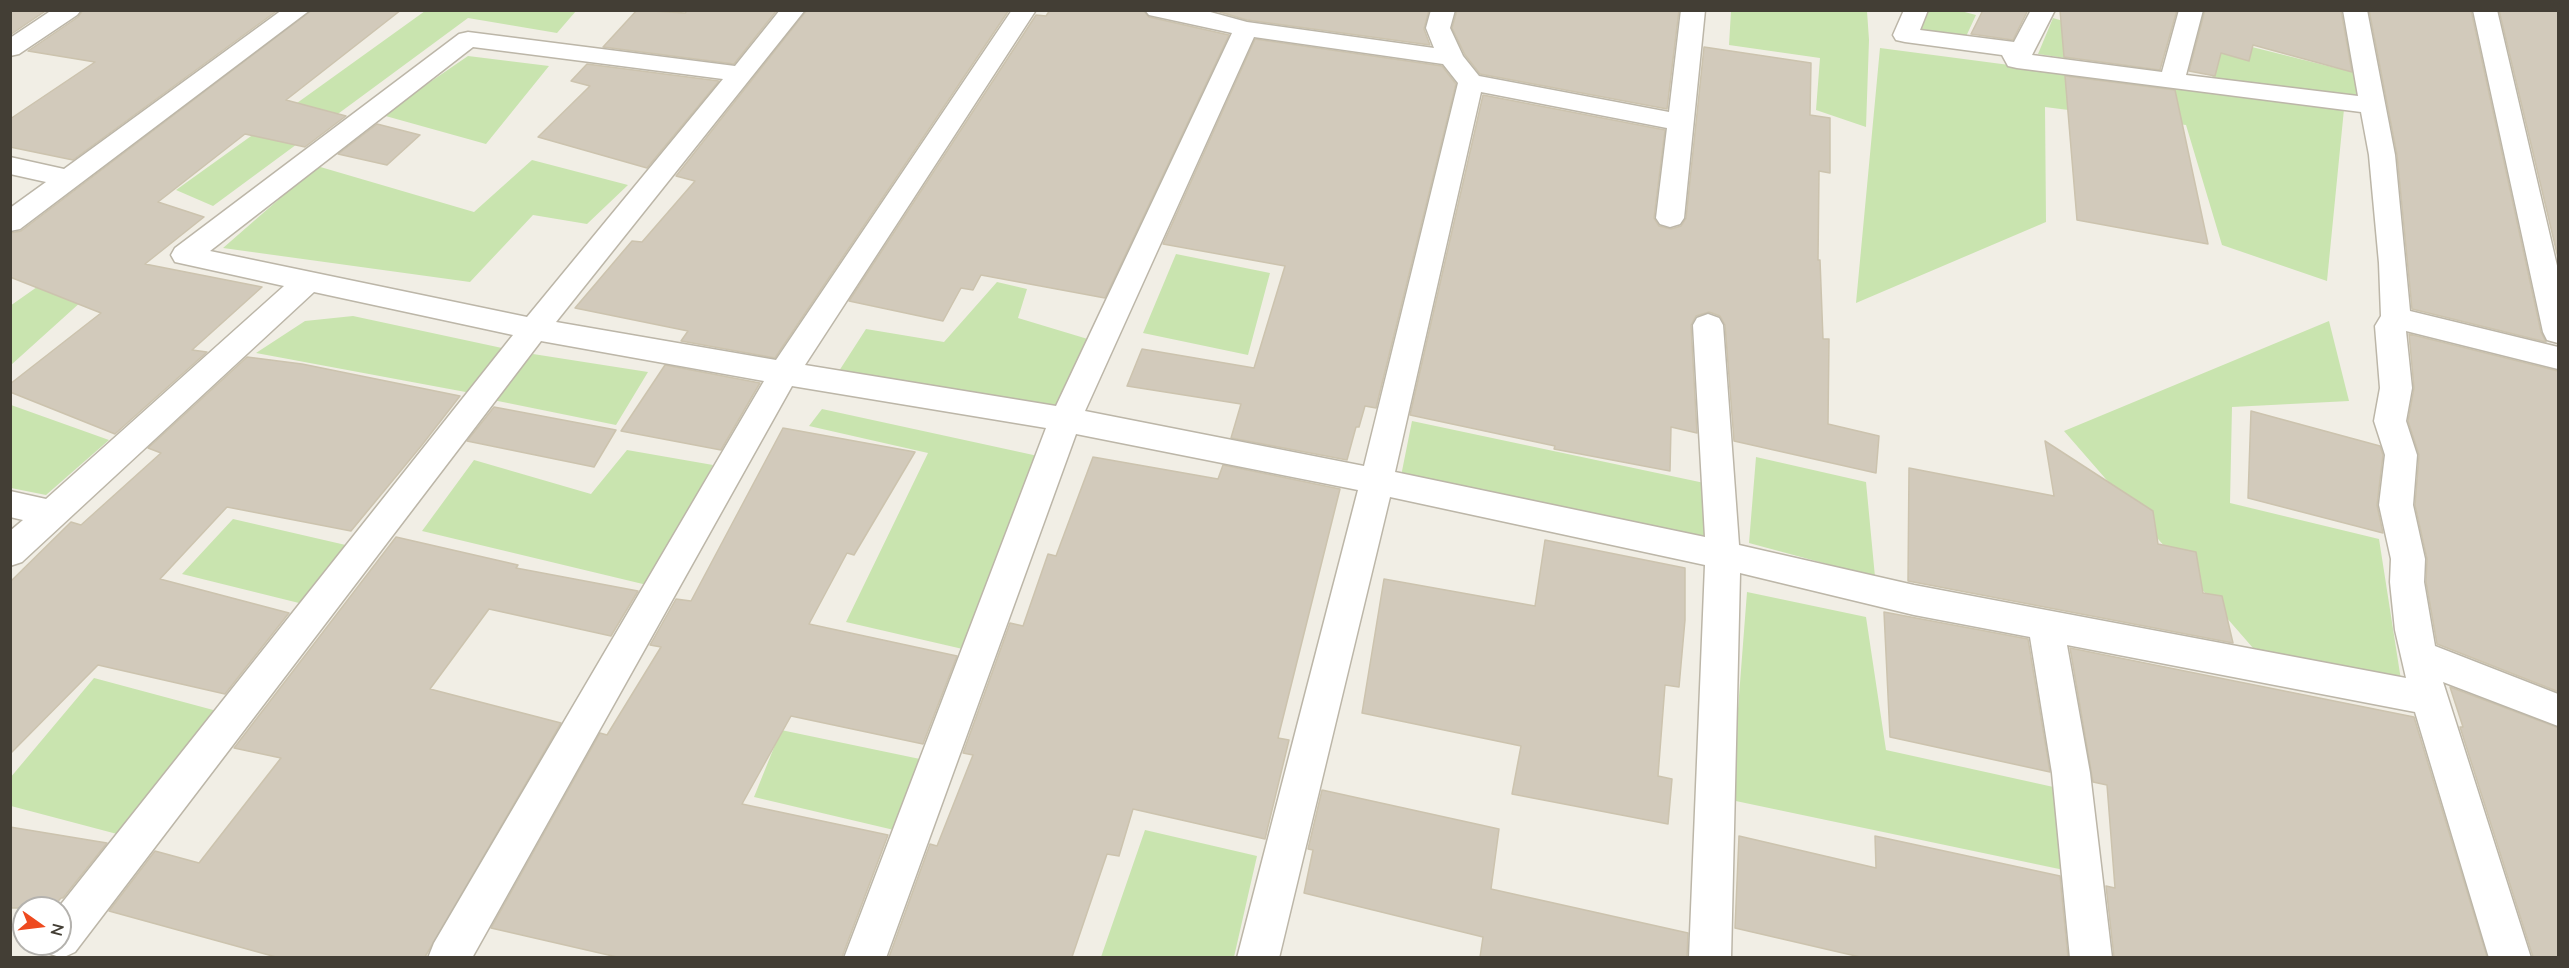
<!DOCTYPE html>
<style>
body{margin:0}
#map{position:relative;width:2569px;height:968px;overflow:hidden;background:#f1eee5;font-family:Mulish,sans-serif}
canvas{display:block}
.frame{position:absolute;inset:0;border:12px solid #433e35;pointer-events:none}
.north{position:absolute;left:12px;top:896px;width:60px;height:60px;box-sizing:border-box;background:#fff;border:2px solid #b4b2ae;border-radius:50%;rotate:104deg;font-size:16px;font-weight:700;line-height:24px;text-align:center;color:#433e35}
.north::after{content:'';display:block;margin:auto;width:21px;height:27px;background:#ee4a1f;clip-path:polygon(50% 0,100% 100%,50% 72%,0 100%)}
</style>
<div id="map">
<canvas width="2569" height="968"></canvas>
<div class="frame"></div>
<div class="north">N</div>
</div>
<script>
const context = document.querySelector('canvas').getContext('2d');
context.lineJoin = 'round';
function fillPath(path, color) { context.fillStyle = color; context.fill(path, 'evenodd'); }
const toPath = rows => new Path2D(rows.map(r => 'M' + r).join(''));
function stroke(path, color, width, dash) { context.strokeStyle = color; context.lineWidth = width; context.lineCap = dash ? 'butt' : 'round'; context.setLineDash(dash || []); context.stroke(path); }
fillPath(toPath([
 [425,11,576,11,557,33,468,18,213,206,176,190],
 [1731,11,1867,11,1869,40,1866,127,1816,110,1820,58,1729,45],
 [1926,11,1961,11,1976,15,1963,43,1920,35],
 [2193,11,2214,11,2357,44,2367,103,2210,83,2221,53,2252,47,2188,27],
 [2255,31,2336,68,2252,47],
 [2053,18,2077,25,2072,59,2038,54],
 [1880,48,2344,109,2327,281,2222,245,2186,125,2045,107,2046,222,1856,303],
 [468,56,549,66,486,144,382,115],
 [532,160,628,185,587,224,533,215,470,282,223,248,317,166,474,212],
 [1176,254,1270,273,1248,355,1143,333],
 [71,263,113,273,11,365,10,306],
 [997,282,1027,289,1018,318,1091,340,1054,408,839,371,866,329,944,342],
 [353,316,502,348,471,393,256,353,305,321],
 [2329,321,2349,401,2232,407,2230,503,2379,539,2401,680,2253,648,2064,431],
 [533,354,648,372,616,425,493,400],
 [11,405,109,440,46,495,11,488],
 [822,409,1038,456,967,650,846,622,928,453,809,426],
 [1412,421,1709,484,1709,543,1401,476],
 [627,450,713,465,647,585,422,531,474,460,591,494],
 [1756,457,1866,482,1875,577,1749,543],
 [233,519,350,546,303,604,182,574],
 [1747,592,1866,617,1886,750,2058,788,2064,870,1731,800],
 [94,678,217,711,117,834,11,806,10,778],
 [781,730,920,759,894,830,754,797],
 [1145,830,1257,856,1234,957,1101,957]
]), '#c9e4af');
const building = toPath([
 [10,10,47,10,10,35,10,10],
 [83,10,278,10,73,160,10,147,10,119,95,62,28,51,78,17,83,10],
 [312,10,401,10,286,100,346,116,305,147,245,134,158,202,204,217,145,264,262,287,192,350,207,352,115,434,10,392,10,384,101,313,10,277,10,233,21,231,312,10],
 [637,10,685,13,688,10,777,10,734,64,603,47,637,10],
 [807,10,1009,10,775,358,681,341,688,331,575,308,632,241,642,242,695,181,676,176,807,10],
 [1050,10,1143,10,1149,17,1229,35,1105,298,981,275,973,290,961,288,943,321,849,301,1036,15,1046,16,1050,10],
 [1213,10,1429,10,1424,29,1430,45,1247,20,1213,10],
 [1457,10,1679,10,1667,109,1480,74,1465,55,1452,28,1457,10],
 [1983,10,2028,10,2013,40,1971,34,1983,10],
 [2060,10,2177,10,2160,70,2064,57,2060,10],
 [2205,10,2341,10,2352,72,2253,45,2249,61,2221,53,2215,76,2189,71,2205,10],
 [2369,10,2471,10,2541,332,2546,342,2412,309,2397,155,2369,10],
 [2499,10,2559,10,2559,262,2499,10],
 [1255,39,1442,66,1456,84,1376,408,1365,406,1359,427,1356,427,1347,460,1231,438,1241,404,1127,386,1142,349,1254,368,1285,266,1163,244,1255,39],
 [1704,47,1811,63,1810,115,1830,118,1830,173,1819,171,1818,260,1820,260,1823,339,1829,339,1828,424,1879,436,1876,473,1734,441,1725,325,1720,316,1709,312,1696,316,1691,325,1697,433,1671,427,1670,471,1554,449,1555,446,1410,415,1483,95,1665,130,1654,218,1659,226,1671,229,1681,226,1686,218,1704,47],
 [587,64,719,81,647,168,538,137,590,86,571,81,587,64],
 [2065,76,2175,90,2208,244,2077,220,2065,76],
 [377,124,420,135,387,165,338,154,377,124],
 [2409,334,2558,371,2559,692,2437,644,2426,582,2427,559,2415,505,2419,455,2408,421,2414,388,2409,334],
 [247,357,302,364,460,396,422,445,351,531,227,507,160,579,289,613,225,694,98,665,10,754,10,582,71,522,81,525,161,453,148,448,247,357],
 [665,365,760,383,721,450,621,431,665,365],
 [494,407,616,430,594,467,467,441,494,407],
 [2251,411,2380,446,2383,455,2377,505,2383,533,2248,498,2251,411],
 [783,428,915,452,854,555,847,553,809,624,957,656,923,744,791,716,742,804,888,835,842,957,617,957,491,928,600,733,607,735,661,647,650,645,676,599,691,601,783,428],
 [2045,441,2153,511,2158,544,2196,552,2203,593,2222,596,2233,643,1908,581,1909,468,2054,496,2045,441],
 [1093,457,1218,479,1223,465,1340,489,1278,738,1289,740,1265,839,1133,809,1119,856,1107,854,1072,957,889,957,930,844,937,846,973,755,963,753,1010,623,1023,626,1048,554,1056,556,1093,457],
 [396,537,518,565,516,568,638,591,611,636,489,609,430,689,561,723,425,957,276,957,109,911,155,851,199,863,281,758,234,748,396,537],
 [1545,540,1685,568,1685,620,1679,687,1665,685,1658,776,1672,779,1668,824,1512,794,1521,746,1362,713,1384,579,1535,606,1545,540],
 [1884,612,2028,639,2050,772,1890,737,1884,612],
 [2070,648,2414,717,2487,957,2114,957,2106,886,2115,888,2107,785,2093,782,2070,648],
 [2450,687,2559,728,2559,957,2533,957,2460,727,2463,727,2450,687],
 [1322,790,1499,829,1491,889,1688,933,1687,957,1480,957,1483,937,1304,893,1313,850,1308,849,1322,790],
 [10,827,107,843,63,898,61,898,52,908,10,908,10,827],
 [1739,836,1876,868,1875,836,2060,876,2068,957,1860,957,1735,928,1739,836]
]);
fillPath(building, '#d2cabb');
stroke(building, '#ccc3ae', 1.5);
const street = toPath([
 [52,10,81,10,77,15,19,54,10,56,10,38,52,10],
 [282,10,310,10,20,229,10,231,10,208,46,182,10,174,10,157,64,169,282,10],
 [780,10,805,10,556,322,776,360,1012,10,1036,10,805,365,1056,406,1232,33,1149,15,1145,10,1203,10,1247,22,1434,48,1426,28,1431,10,1455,10,1450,28,1463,56,1479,76,1669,112,1681,10,1705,10,1684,218,1680,224,1670,227,1660,224,1656,218,1667,128,1481,92,1395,472,1705,537,1693,325,1697,318,1708,314,1719,318,1723,325,1739,545,1914,585,2406,678,2395,630,2390,582,2391,559,2379,505,2385,455,2374,421,2380,388,2375,326,2381,316,2379,263,2369,155,2361,112,2017,68,2008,66,2002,55,1905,42,1896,40,1893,35,1904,10,1928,10,1920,30,2014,42,2031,10,2055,10,2032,55,2162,72,2179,10,2203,10,2186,75,2358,96,2343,10,2367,10,2395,155,2410,311,2558,347,2558,369,2406,331,2412,388,2406,421,2417,455,2413,505,2425,559,2424,582,2435,646,2558,694,2558,726,2443,682,2531,958,2489,958,2415,712,2067,645,2090,773,2112,958,2070,958,2052,773,2030,637,1914,615,1740,573,1731,958,1689,958,1705,565,1390,497,1279,958,1237,958,1358,490,1076,434,886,958,844,958,1046,428,792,386,472,958,428,958,434,943,764,381,541,341,75,952,62,958,45,952,42,944,60,944,60,908,58,908,513,335,314,292,22,562,10,566,10,531,23,520,10,517,10,491,46,499,284,286,175,262,171,255,175,248,459,34,468,32,735,66,780,10],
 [1254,37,1443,64,1458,83,1364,466,1085,411,1254,37],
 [473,47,723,79,527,317,210,251,473,47],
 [2473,10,2497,10,2558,270,2558,343,2547,340,2543,332,2473,10]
]);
stroke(street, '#bcb6a8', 3);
fillPath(street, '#fff');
</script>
